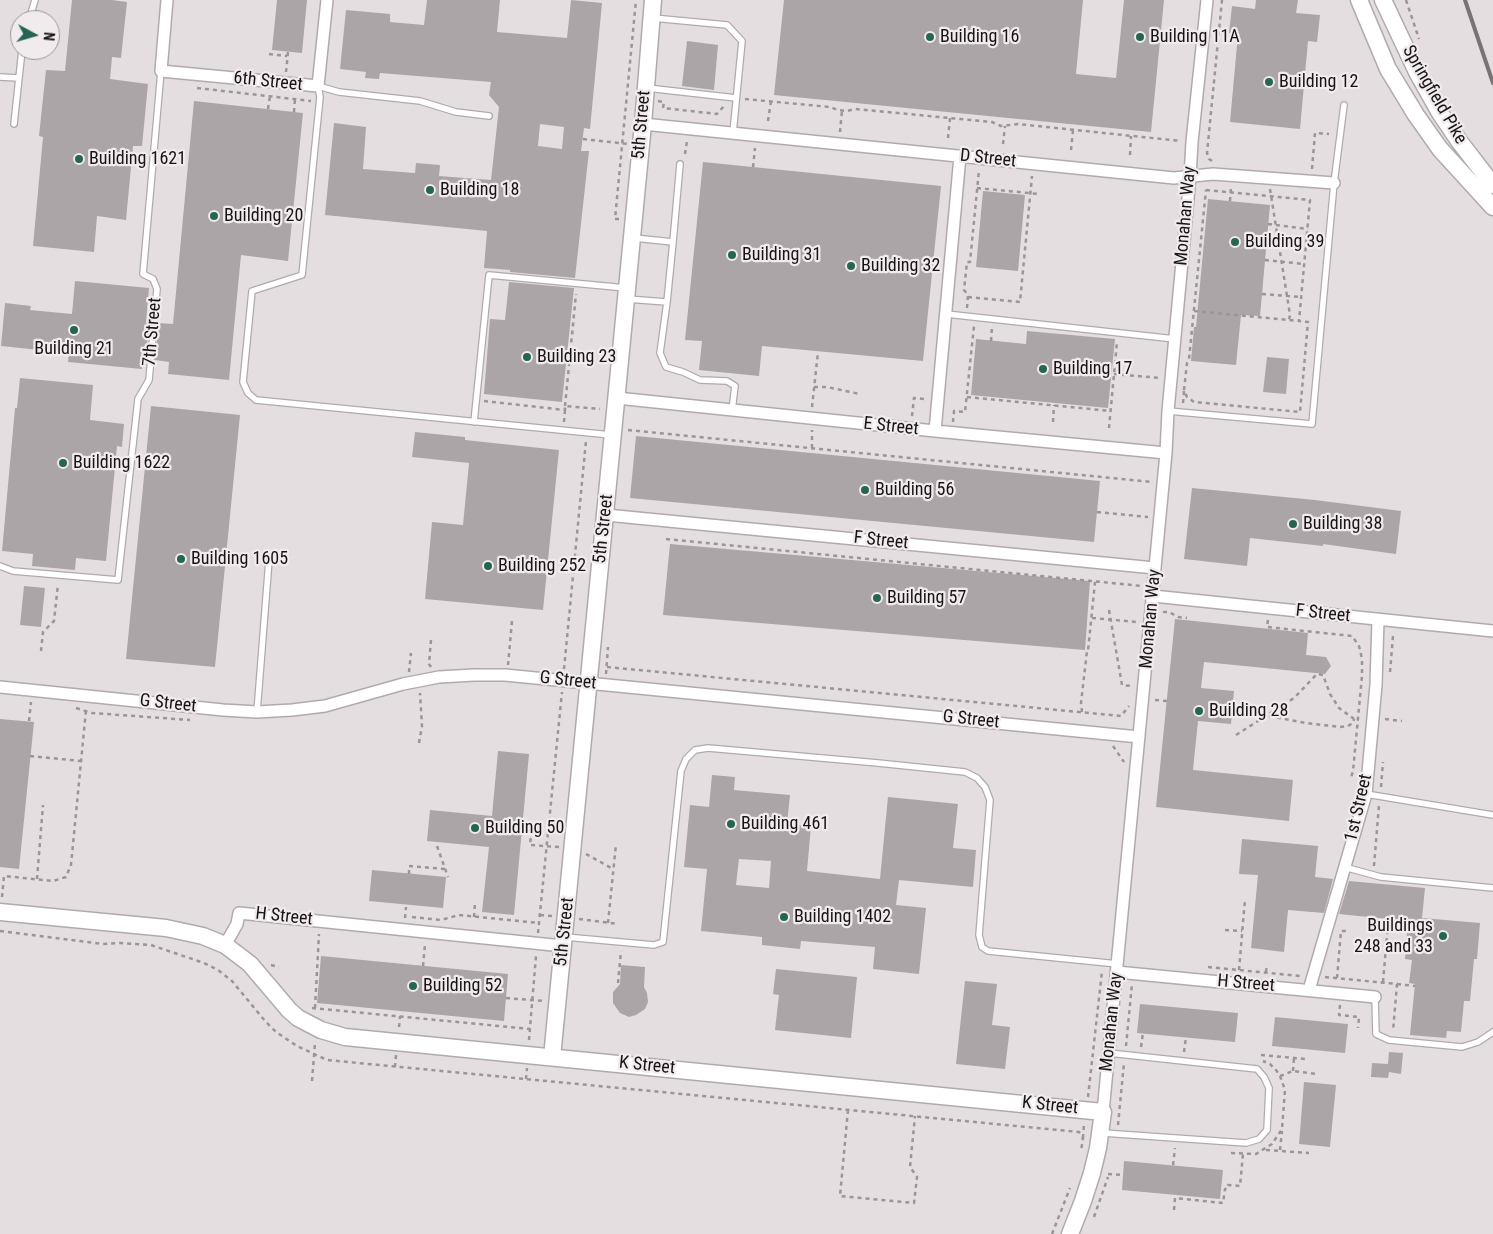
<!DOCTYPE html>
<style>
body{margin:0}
#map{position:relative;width:1493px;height:1234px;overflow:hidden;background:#e5dee0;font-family:"Roboto Condensed",sans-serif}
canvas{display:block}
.north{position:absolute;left:10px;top:10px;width:50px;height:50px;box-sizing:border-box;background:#f2ebee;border:1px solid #9a9597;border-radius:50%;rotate:96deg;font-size:14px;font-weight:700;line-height:20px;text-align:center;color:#161414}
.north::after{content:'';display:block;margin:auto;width:18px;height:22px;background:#266553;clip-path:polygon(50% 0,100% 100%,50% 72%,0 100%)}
</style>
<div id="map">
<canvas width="1493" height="1234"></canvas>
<div class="north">N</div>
</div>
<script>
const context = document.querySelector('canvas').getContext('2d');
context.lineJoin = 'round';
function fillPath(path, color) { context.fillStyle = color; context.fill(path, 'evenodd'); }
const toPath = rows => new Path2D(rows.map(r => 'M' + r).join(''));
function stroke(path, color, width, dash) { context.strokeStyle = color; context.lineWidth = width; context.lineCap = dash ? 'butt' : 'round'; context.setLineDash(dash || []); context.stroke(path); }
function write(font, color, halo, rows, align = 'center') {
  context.font = font + ' "Roboto Condensed",sans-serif'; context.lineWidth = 4.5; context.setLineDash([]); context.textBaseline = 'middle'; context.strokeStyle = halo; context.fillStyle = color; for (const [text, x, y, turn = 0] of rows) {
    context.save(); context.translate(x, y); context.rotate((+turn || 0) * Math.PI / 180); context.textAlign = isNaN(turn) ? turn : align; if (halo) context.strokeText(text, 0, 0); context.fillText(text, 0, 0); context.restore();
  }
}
fillPath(toPath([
 [72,0,112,0,127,2,121,58,112,57,110,79,148,84,142,146,133,146,126,220,97,216,94,252,33,246,43,137,39,136,46,70,65,71],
 [277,0,307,0,302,53,272,50],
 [427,0,500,0,497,32,567,38,571,0,602,3,590,129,584,128,581,151,589,151,575,278,510,272,510,270,484,268,487,231,325,215,334,123,366,127,363,169,415,173,416,163,440,165,439,176,491,180,499,107,489,95,491,82,380,73,379,79,365,78,366,72,340,69,346,10,390,14,390,22,424,25],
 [540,124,564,127,562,149,538,146],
 [784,0,1083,0,1076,74,1116,78,1124,0,1164,0,1151,132,774,95],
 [1256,0,1298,0,1296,13,1320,15,1317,42,1308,41,1300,129,1230,122,1238,34,1229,33,1232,6,1255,9],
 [687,41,718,45,714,90,682,86],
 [194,101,303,113,288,261,241,255,229,380,168,374,169,362,155,360,159,323,173,324],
 [703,162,941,186,923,361,762,346,759,376,699,370,702,341,685,340],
 [983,191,1025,195,1018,271,976,267],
 [1208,199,1270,205,1260,316,1241,315,1236,365,1191,361,1194,327,1196,327],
 [75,281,149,288,146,322,149,322,146,359,143,358,142,369,68,362,69,353,1,346,5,303,31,306,30,310,72,314],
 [509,282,574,288,562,402,484,394,490,319,505,320],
 [1027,331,1115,339,1108,408,971,395,976,339,1026,344],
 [1267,357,1289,359,1286,394,1263,392],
 [20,378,93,385,90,420,124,424,122,447,117,446,106,561,76,558,75,570,32,566,33,554,2,551,15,408,17,408],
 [151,406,240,415,215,667,126,659],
 [415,432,465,437,465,440,559,450,543,610,425,599,432,522,463,525,469,463,412,457],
 [636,436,1100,481,1094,542,630,498],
 [1192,488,1315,500,1401,511,1396,554,1323,544,1323,546,1250,538,1247,566,1184,559],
 [670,544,1090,581,1085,650,663,615],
 [24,586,45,588,41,627,20,625],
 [1175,619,1308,633,1306,655,1326,657,1331,666,1325,674,1204,662,1201,688,1234,691,1231,724,1198,721,1193,770,1293,780,1289,821,1156,807],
 [0,719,34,722,19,869,0,867],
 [498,751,529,754,514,915,482,912,489,847,427,841,430,810,492,816],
 [712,775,735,777,734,790,790,795,787,824,811,826,807,871,880,879,888,797,958,804,953,848,976,850,973,887,899,880,896,905,926,908,919,974,873,969,875,947,801,941,800,949,762,945,762,937,701,931,707,869,684,867,690,805,709,807],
 [739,859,771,861,769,888,736,885],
 [1242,839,1318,846,1315,877,1333,879,1324,913,1288,910,1284,952,1251,948,1258,875,1239,874],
 [372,870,446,877,443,908,369,901],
 [1349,881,1425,888,1422,918,1480,923,1477,959,1474,959,1470,1001,1464,1001,1461,1032,1447,1031,1446,1038,1410,1035,1415,984,1409,983,1412,960,1405,959,1408,921,1339,914],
 [321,956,508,974,504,1021,317,1003],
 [621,965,645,967,644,987,647,993,648,1002,645,1009,636,1015,629,1017,620,1013,613,1003,613,992,620,984],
 [776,969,857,977,851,1038,775,1030,779,995,773,994],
 [965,981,997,984,992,1025,1010,1027,1005,1069,956,1064],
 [1140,1004,1238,1013,1235,1042,1137,1033],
 [1275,1017,1348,1024,1345,1053,1272,1046],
 [1389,1052,1403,1053,1401,1074,1389,1072,1388,1078,1371,1077,1372,1063,1388,1064],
 [1304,1082,1336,1085,1330,1147,1299,1144],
 [1124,1161,1223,1170,1220,1199,1122,1190]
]), '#aca5a7');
const lane = toPath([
 [653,18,727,25,742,41,733,133],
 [29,20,35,0],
 [0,77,19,78],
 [647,88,736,98],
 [489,116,456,112,420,101,339,92,318,86,320,97,302,275,252,291,243,382,248,393,256,400,611,435],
 [14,124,22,50],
 [634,238,673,242,667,302,660,353,666,367,683,372,700,380,727,381,735,386,732,410],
 [673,242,680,164],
 [627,299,667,302],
 [946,314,1175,339],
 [1168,411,1312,424,1334,183,1344,105],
 [474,422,489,275,626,288],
 [0,566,13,571,118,580,138,399,149,380,157,289,153,279,143,274,161,71],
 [257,712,269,560],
 [1366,794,1493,815],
 [1344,867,1381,877,1493,888],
 [565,937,654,945,663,942,681,771,686,759,695,750,708,748,878,763,965,772,977,778,985,787,990,800,979,935,982,947,988,951,1118,964],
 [1375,997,1376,1034,1389,1040,1462,1047,1478,1042,1493,1032],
 [1103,1133,1246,1143,1259,1139,1267,1130,1269,1088,1264,1077,1257,1069,1109,1053]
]);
const street = toPath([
 [167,0,161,71,318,86,327,0],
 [643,124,1174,178,1213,174,1334,183],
 [617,398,935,431,1166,453],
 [935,431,960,156],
 [606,515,1155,568],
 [1153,596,1493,631],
 [0,687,223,710,257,712,292,710,325,706,403,684,439,677,474,675,505,675,1139,737],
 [225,945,237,924,239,913,563,946],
 [1117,972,1375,997],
 [1309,990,1366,794,1376,685,1378,620],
 [1103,1112,1166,453,1168,411,1190,177,1192,142,1207,0]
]);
const secondary = toPath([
 [1359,0,1388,69,1416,115,1440,149,1493,207],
 [1383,0,1417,72,1440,113,1459,141,1493,185],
 [0,912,166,928,203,936,225,945,250,964,289,1010,298,1018,321,1030,345,1037,1103,1112,1098,1148,1092,1173,1083,1201,1070,1234],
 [552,1057,626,299,643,124,653,0]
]);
stroke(lane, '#b1aaac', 8);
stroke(street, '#b1aaac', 14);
stroke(secondary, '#b1aaac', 19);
stroke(toPath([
 [1406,0,1419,39],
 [269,54,287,56],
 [286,72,288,52],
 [197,88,311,101],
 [745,99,830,107,838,110,847,111,855,109,992,122,1001,126,1018,124,1181,141],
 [658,101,664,102,663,108,717,114,724,106],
 [268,109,270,96],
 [294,112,295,99],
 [768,121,771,101],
 [840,132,842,110],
 [948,138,950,118],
 [583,139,628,144],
 [1003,144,1005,126],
 [1071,150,1073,130],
 [685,154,687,141],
 [1130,155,1131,136],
 [1212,161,1209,159,1207,153,1222,0],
 [753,167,755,148],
 [1312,169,1315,133,1329,134],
 [977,188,1039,194],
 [1270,189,1290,315,1289,320],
 [1206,190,1310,200,1299,321,1308,322,1300,412,1194,402,1187,397,1184,390,1187,363,1189,359,1206,190],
 [1230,201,1231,187],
 [619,219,615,219,636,0],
 [1268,224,1308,229],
 [1265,260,1304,264],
 [1262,294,1301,297],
 [968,297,1020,302,1032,176],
 [967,308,968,295,964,290,967,262,970,262,979,170],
 [1194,311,1299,321],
 [991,341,992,327],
 [1114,374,1160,378],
 [814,387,827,387,860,394],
 [967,397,1111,411],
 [484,401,565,410,565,406,600,409],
 [1183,403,1184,391],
 [565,406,576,294],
 [812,407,818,352],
 [912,416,914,398,925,399,925,397],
 [564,422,565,410],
 [953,422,954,411,965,412,974,326],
 [1053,422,1054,405],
 [1109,428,1117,342],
 [628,430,1152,482],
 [812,448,812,430],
 [1097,512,1148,517],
 [666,539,1142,586],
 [1109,610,1122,685,1132,686],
 [1164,613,1164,612,1169,612,1178,617,1187,618],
 [1092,618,1137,622],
 [1268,620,1267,627,1352,636,1359,646,1362,659,1362,676,1353,771,1351,778],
 [431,640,429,664,431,667],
 [41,651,43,632,54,621,58,584],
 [508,665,512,621],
 [607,667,1121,716,1129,706],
 [564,669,586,441],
 [409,672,411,653],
 [1390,672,1393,636],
 [606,674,608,647],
 [1155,700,1167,701],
 [76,708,92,713,190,720],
 [1082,712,1081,703,1087,651,1088,651,1095,582],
 [1269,716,1306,723,1340,727,1348,726,1353,723,1354,719],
 [1385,719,1402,721],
 [29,721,31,702],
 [1236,735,1294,698,1317,674,1323,675,1330,694,1339,708,1354,719,1359,720],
 [419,743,422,726,420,693],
 [1113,746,1124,762],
 [30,756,81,761],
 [1381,787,1383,762],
 [437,846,448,877],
 [559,847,530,845,532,825,559,827],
 [586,854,613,869],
 [1374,866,1379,805],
 [409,874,409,866,445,869],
 [37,879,43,805],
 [2,897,4,876,53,881,66,877,71,865,86,710],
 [540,915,552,916],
 [412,917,441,920,459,915,539,923],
 [474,917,475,903],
 [405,918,406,907],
 [579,919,618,924],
 [608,923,616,844],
 [1225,930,1242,931],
 [0,931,103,944,120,943,151,945,204,963,218,970,232,981,265,1021,276,1032,297,1046,327,1060,1079,1132,1083,1138,1081,1151],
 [538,933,562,692],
 [271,965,279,967],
 [423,966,425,944],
 [1208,967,1300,976],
 [1239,970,1245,899],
 [1266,972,1267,964],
 [1325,977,1397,984,1393,1031],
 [1337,978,1341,931,1348,931],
 [1383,982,1388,924],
 [618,983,621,951],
 [1397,984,1415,986],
 [506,998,544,1001],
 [1340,1005,1339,1015,1359,1017,1358,1028],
 [312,1008,530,1029],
 [315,1008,319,934],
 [399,1027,400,1016],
 [529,1040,536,956],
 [1126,1046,1132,984],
 [1141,1047,1143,1033],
 [1184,1052,1186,1037],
 [1261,1055,1306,1059],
 [395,1067,396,1055],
 [1293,1071,1294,1058],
 [1280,1076,1293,1071,1317,1074],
 [526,1079,527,1068],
 [312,1081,315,1043],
 [1088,1097,1102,971],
 [848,1110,840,1196,914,1203,917,1177,910,1167,915,1116],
 [1118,1125,1124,1063],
 [1083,1138,1084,1124],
 [1266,1150,1309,1153],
 [1280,1150,1282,1131],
 [1231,1153,1256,1154,1272,1144,1282,1129,1285,1090,1280,1076,1276,1070,1270,1064,1263,1061],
 [1173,1165,1175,1148],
 [1108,1174,1123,1175],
 [1174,1210,1175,1198,1223,1203,1225,1189,1227,1189,1228,1185,1240,1186,1243,1154],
 [1094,1217,1108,1177],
 [1052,1234,1070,1188]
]), '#9a9597', 2.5, [4, 4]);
stroke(lane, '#fff', 5.5);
stroke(street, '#fff', 11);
stroke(secondary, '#fff', 16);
stroke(toPath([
 [1465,0,1493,83]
]), '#787475', 4);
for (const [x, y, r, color] of [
 [930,37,5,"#266553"],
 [1140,37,5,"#266553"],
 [1269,82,5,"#266553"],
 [79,159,5,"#266553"],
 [430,190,5,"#266553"],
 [214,216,5,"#266553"],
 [1235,242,5,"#266553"],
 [732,255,5,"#266553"],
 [851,266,5,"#266553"],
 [74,330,5,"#266553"],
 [527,357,5,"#266553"],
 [1043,369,5,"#266553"],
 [63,463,5,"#266553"],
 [865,490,5,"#266553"],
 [1293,524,5,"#266553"],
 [181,559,5,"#266553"],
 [488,566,5,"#266553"],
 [877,598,5,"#266553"],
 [1199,711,5,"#266553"],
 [731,824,5,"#266553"],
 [475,828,5,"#266553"],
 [784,917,5,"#266553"],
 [1443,936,5,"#266553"],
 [413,986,5,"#266553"]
]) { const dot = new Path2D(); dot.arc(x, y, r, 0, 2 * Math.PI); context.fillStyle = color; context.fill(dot); stroke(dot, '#f2ebee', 2); }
write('18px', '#161414', '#f2ebee', [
 ["Building 16",940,37],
 ["Building 11A",1150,37],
 ["Building 12",1279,82],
 ["Building 1621",89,159],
 ["Building 18",440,190],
 ["Building 20",224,216],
 ["Building 39",1245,242],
 ["Building 31",742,255],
 ["Building 32",861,266],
 ["Building 21",74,349,"center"],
 ["Building 23",537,357],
 ["Building 17",1053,369],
 ["Building 1622",73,463],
 ["Building 56",875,490],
 ["Building 38",1303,524],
 ["Building 1605",191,559],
 ["Building 252",498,566],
 ["Building 57",887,598],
 ["Building 28",1209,711],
 ["Building 461",741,824],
 ["Building 50",485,828],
 ["Building 1402",794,917],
 ["Buildings",1433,926,"right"],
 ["248 and 33",1433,947,"right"],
 ["Building 52",423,986]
], 'left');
write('18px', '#161414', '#f2ebee', [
 ["6th Street",268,82,6],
 ["Springfield Pike",1434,95,60],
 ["5th Street",642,125,-85],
 ["D Street",988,159,6],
 ["Monahan Way",1186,216,-85],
 ["7th Street",153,332,-85],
 ["E Street",891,427,6],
 ["5th Street",604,529,-84],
 ["F Street",881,541,6],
 ["F Street",1323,614,6],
 ["Monahan Way",1151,619,-85],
 ["G Street",568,681,6],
 ["G Street",168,704,6],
 ["G Street",971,720,6],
 ["1st Street",1359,808,-77],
 ["H Street",284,917,6],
 ["5th Street",565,932,-84],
 ["H Street",1246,984,5],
 ["Monahan Way",1112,1022,-84],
 ["K Street",647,1066,6],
 ["K Street",1050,1106,6]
]);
</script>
